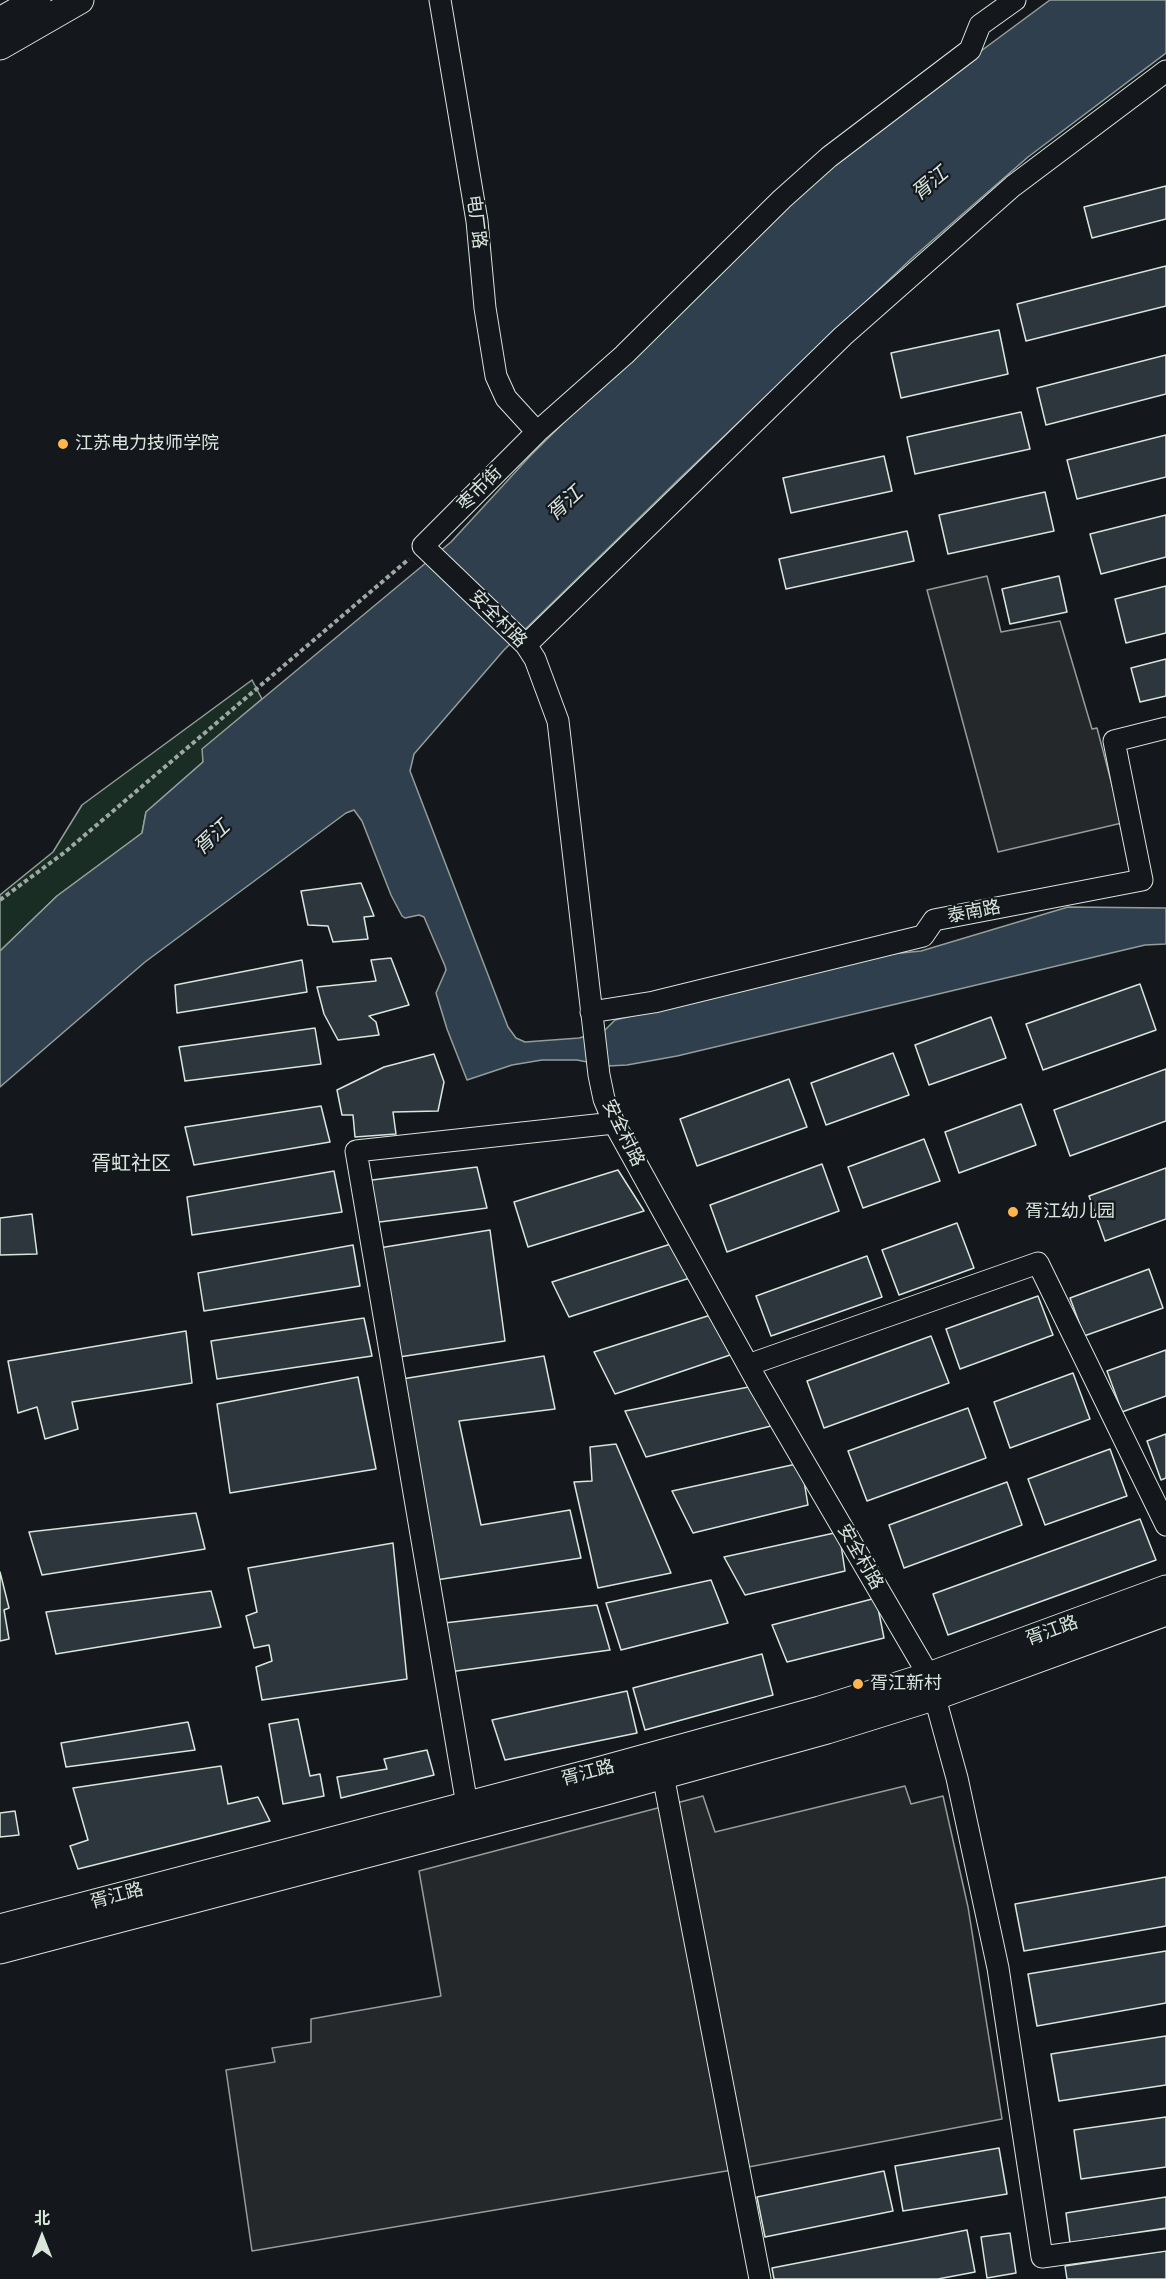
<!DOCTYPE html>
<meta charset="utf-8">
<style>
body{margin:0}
#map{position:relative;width:1166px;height:2279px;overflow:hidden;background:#14181c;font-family:Rubik,"Noto Sans SC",sans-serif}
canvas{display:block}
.north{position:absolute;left:12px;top:2207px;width:60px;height:60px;-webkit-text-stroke:4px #14181c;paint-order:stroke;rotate:0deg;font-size:16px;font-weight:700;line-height:24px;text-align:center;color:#d8e6dc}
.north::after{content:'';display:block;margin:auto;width:21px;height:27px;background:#d8e6dc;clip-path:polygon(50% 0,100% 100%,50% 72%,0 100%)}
</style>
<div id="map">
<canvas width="1166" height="2279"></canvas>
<div class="north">北</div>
</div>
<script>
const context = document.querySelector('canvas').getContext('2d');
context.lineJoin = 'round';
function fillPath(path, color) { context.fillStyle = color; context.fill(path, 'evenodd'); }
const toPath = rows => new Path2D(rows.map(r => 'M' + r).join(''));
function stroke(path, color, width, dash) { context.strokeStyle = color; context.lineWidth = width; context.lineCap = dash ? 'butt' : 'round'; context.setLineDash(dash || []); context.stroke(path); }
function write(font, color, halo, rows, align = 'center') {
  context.font = font + ' Rubik,"Noto Sans SC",sans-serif'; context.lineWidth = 4.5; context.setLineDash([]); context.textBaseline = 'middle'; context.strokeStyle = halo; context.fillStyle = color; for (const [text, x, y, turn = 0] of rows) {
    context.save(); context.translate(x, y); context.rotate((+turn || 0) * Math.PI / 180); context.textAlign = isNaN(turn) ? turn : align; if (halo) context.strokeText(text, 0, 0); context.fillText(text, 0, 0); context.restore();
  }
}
const green = toPath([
 [252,680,262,699,203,749,203,762,146,812,142,833,57,896,0,951,0,895,53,852,82,805,252,680]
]);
fillPath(green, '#1a2d24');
stroke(green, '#939e99', 1.5);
const parking = toPath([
 [987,576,1001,632,1060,621,1092,729,1097,728,1122,823,998,852,927,590,987,576],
 [905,1786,911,1804,943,1796,968,1907,1002,2119,738,2169,252,2251,226,2070,275,2062,272,2048,311,2042,311,2019,441,1996,419,1871,703,1796,715,1832,905,1786]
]);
fillPath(parking, '#24282b');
stroke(parking, '#939e99', 1.5);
const water = toPath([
 [1050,0,1166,0,1166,53,1028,157,911,259,680,478,504,650,414,754,410,771,508,1027,516,1038,525,1042,579,1038,604,1031,615,1020,891,954,921,951,1068,907,1166,908,1166,944,1145,945,677,1056,627,1065,608,1066,577,1060,542,1060,512,1065,467,1080,447,1029,436,993,446,970,445,966,424,917,419,915,405,918,402,916,391,895,362,821,354,810,346,813,145,962,0,1087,0,951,57,896,142,833,146,812,203,762,202,749,451,542,531,455,787,202,901,110,1050,0]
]);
fillPath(water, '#2f3f4d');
stroke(water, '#939e99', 1.5);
const building = toPath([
 [1166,186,1166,219,1092,238,1084,207,1166,186],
 [1166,266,1166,306,1026,341,1017,304,1166,266],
 [999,330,1008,374,901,398,891,353,999,330],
 [1166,355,1166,394,1046,425,1037,388,1166,355],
 [1021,412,1030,449,915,474,907,437,1021,412],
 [1166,435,1166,477,1077,499,1067,460,1166,435],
 [884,456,892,491,791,513,783,478,884,456],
 [1045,492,1054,531,948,554,939,515,1045,492],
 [1166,515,1166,557,1101,574,1090,534,1166,515],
 [907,531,914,561,786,589,779,559,907,531],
 [1059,576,1067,612,1010,624,1002,589,1059,576],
 [1166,586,1166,633,1126,643,1115,599,1166,586],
 [1166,659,1166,696,1140,702,1131,668,1166,659],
 [361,883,374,916,364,917,368,939,333,942,328,926,308,925,301,891,361,883],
 [391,958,409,1005,369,1016,376,1022,379,1035,338,1040,324,1014,317,987,376,981,371,960,391,958],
 [302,960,307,992,177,1013,175,985,302,960],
 [1140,984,1156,1030,1043,1070,1026,1024,1140,984],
 [991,1017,1006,1058,929,1085,915,1045,991,1017],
 [315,1028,321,1064,185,1081,179,1047,315,1028],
 [893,1053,909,1095,826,1125,811,1083,893,1053],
 [434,1054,444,1082,438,1111,393,1112,396,1134,355,1137,353,1115,342,1115,337,1090,384,1067,434,1054],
 [1166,1069,1166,1121,1070,1156,1054,1110,1166,1069],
 [789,1079,807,1127,697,1166,680,1119,789,1079],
 [1021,1104,1036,1145,959,1173,945,1132,1021,1104],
 [321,1106,330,1142,194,1165,185,1127,321,1106],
 [924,1139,940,1181,863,1208,848,1167,924,1139],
 [822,1164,839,1211,727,1252,710,1205,822,1164],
 [477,1167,487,1208,372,1223,364,1181,477,1167],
 [1166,1168,1166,1219,1105,1241,1089,1196,1166,1168],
 [618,1170,644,1211,528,1247,514,1202,618,1170],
 [334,1171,342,1212,192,1235,187,1197,334,1171],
 [32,1214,37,1254,0,1255,0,1218,32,1214],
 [957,1223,974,1268,899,1295,882,1250,957,1223],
 [490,1230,505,1341,399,1357,379,1248,490,1230],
 [677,1242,696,1276,569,1317,552,1282,677,1242],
 [353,1245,360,1286,204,1311,198,1273,353,1245],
 [867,1256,882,1297,771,1336,756,1296,867,1256],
 [1149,1269,1163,1308,1084,1336,1070,1298,1149,1269],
 [1038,1296,1053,1335,960,1369,946,1329,1038,1296],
 [717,1313,739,1352,615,1394,594,1352,717,1313],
 [364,1318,372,1356,217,1379,211,1341,364,1318],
 [186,1331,192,1383,72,1402,78,1429,45,1439,37,1407,18,1413,8,1361,186,1331],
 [931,1336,949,1383,824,1428,807,1381,931,1336],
 [1166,1350,1166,1396,1122,1412,1107,1371,1166,1350],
 [544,1356,555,1409,459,1421,481,1525,570,1510,581,1558,436,1580,402,1379,544,1356],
 [1073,1373,1090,1419,1010,1448,994,1402,1073,1373],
 [358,1377,376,1469,230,1493,217,1404,358,1377],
 [759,1385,779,1424,646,1457,625,1411,759,1385],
 [968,1408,986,1458,867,1501,848,1451,968,1408],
 [1166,1434,1166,1478,1161,1480,1147,1441,1166,1434],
 [616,1444,671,1573,598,1588,574,1482,592,1481,590,1447,616,1444],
 [1110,1449,1127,1496,1045,1525,1028,1479,1110,1449],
 [801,1463,808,1505,693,1533,672,1491,801,1463],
 [1007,1482,1022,1525,904,1568,889,1525,1007,1482],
 [196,1513,205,1549,42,1575,29,1532,196,1513],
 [1140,1519,1156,1560,948,1635,933,1594,1140,1519],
 [839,1532,845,1571,745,1595,724,1557,839,1532],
 [393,1543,407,1679,262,1700,256,1667,272,1661,269,1645,254,1648,246,1616,257,1612,248,1568,393,1543],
 [0,1572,9,1608,4,1610,9,1639,0,1641,0,1572],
 [711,1580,728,1623,621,1650,606,1603,711,1580],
 [211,1591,221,1627,56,1654,46,1612,211,1591],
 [876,1598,884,1638,787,1662,772,1625,876,1598],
 [597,1605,610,1650,449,1672,436,1624,597,1605],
 [762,1654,773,1695,645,1730,633,1688,762,1654],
 [627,1691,637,1733,505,1760,492,1720,627,1691],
 [298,1719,310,1776,320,1774,324,1796,283,1804,269,1724,298,1719],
 [188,1722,195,1750,66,1767,61,1743,188,1722],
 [427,1750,434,1775,341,1798,337,1777,387,1769,384,1759,427,1750],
 [221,1766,228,1804,258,1797,270,1821,78,1869,70,1846,88,1840,73,1788,221,1766],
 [15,1811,19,1835,0,1837,0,1813,15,1811],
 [1166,1877,1166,1926,1024,1951,1015,1904,1166,1877],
 [1166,1951,1166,2003,1037,2026,1028,1974,1166,1951],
 [1166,2036,1166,2085,1059,2101,1051,2054,1166,2036],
 [1166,2117,1166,2167,1081,2179,1074,2130,1166,2117],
 [999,2148,1007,2194,903,2211,895,2166,999,2148],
 [884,2171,893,2211,765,2237,757,2197,884,2171],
 [1166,2197,1166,2228,1070,2243,1066,2213,1166,2197],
 [967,2230,975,2272,938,2279,774,2279,772,2268,967,2230],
 [1010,2233,1016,2273,987,2278,981,2237,1010,2233],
 [1166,2251,1166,2279,1067,2279,1065,2266,1166,2251]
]);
fillPath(building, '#2c363c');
stroke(building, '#d8e6dc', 1.5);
const minor = toPath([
 [440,0,477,221,485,308,496,376,506,398,537,432],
 [1015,0,980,25,970,50,829,157,782,199,624,355,537,432,423,546,526,645,535,659,558,721,599,1075,604,1099,614,1123,759,1385,929,1676,957,1778,998,1968,1042,2257,1166,2240],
 [526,645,843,336,1013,186,1166,71],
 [591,1012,654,1002,923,936,934,920,1142,880,1114,741,1166,728],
 [748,1365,1038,1263,1166,1525],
 [663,1775,760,2279],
 [467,1805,356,1151,614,1123]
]);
const major = toPath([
 [0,21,37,0],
 [0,46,80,0],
 [0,1928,594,1772,820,1710,929,1676,1166,1589],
 [0,1950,599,1793,827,1730,936,1696,1166,1612]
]);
stroke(minor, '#d8e6dc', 23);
stroke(major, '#d8e6dc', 29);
stroke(toPath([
 [0,900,65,852,409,559]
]), '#9da8a2', 4, [4.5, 3]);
stroke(minor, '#14181c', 21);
stroke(major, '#14181c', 27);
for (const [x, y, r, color] of [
 [63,444,6,"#ffb74d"],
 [1013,1212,6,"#ffb74d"],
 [858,1684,6,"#ffb74d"]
]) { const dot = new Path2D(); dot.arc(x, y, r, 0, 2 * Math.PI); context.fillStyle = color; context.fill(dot); stroke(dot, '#14181c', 2); }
write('18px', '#d8e6dc', '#14181c', [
 ["电厂路",476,222,83],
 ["枣市街",480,489,-45],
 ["安全村路",498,619,45],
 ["泰南路",974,912,-11],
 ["安全村路",623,1133,64],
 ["安全村路",860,1557,60],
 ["胥江路",1052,1631,-20],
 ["胥江路",588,1773,-15],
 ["胥江路",117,1896,-15]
]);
write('18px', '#d8e6dc', '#14181c', [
 ["江苏电力技师学院",75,444],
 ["胥江幼儿园",1025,1212],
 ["胥江新村",870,1684]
], 'left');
write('italic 20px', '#d8e6dc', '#14181c', [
 ["胥江",930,184,-40],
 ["胥江",565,504,-43],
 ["胥江",212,838,-43]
]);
write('20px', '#d8e6dc', '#14181c', [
 ["胥虹社区",131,1164]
]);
</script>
